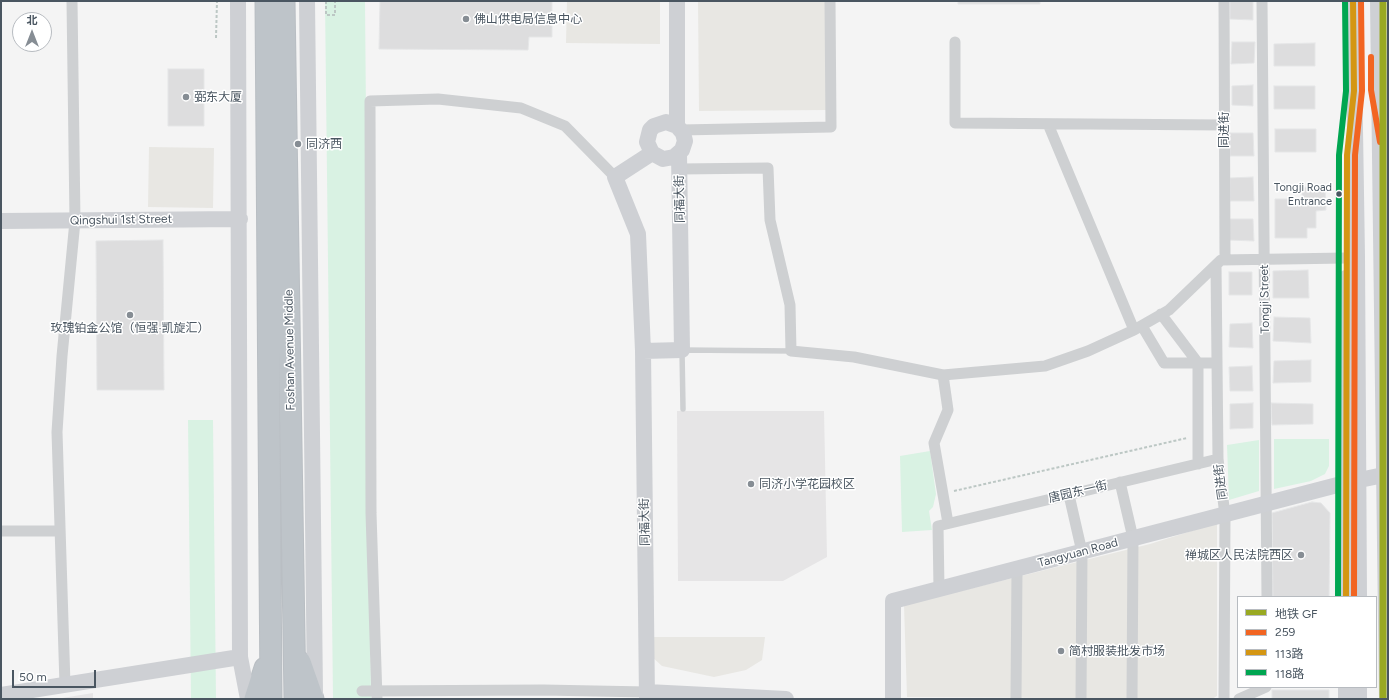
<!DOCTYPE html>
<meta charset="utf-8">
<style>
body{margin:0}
#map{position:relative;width:1389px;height:700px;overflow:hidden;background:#f4f4f4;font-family:Figtree,"Noto Sans SC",sans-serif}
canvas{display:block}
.frame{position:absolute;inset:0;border:2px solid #4a5661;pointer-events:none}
.legend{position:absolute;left:1237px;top:596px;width:140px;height:92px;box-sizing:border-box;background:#fff;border:1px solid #b7bbc0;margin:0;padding:5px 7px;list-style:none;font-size:12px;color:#4a5661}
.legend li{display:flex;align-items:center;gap:8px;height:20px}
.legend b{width:20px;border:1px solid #b7bbc0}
.north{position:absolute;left:12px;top:12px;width:40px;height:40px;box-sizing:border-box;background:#fff;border:1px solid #b7bbc0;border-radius:50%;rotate:0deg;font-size:11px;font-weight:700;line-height:16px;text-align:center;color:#4a5661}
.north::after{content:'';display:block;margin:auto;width:14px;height:18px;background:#868d94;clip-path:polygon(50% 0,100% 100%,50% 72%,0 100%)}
.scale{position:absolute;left:12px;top:670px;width:84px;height:18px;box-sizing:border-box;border:2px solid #4a5661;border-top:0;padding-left:5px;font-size:12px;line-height:14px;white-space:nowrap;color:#4a5661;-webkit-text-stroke:3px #fff;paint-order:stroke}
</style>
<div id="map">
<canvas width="1389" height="700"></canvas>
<div class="frame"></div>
<ul class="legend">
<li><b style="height:5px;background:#99a922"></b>地铁 GF</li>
<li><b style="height:5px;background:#f26522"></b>259</li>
<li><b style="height:5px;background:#d49613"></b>113路</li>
<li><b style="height:5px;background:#00a651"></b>118路</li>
</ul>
<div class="north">北</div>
<div class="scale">50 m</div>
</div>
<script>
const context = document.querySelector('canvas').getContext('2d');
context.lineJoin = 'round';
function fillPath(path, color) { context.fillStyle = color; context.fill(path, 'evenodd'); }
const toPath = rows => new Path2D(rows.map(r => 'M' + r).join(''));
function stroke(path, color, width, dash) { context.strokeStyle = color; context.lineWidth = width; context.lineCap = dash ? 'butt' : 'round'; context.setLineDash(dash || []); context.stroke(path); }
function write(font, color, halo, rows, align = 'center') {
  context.font = font + ' Figtree,"Noto Sans SC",sans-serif'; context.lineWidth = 3; context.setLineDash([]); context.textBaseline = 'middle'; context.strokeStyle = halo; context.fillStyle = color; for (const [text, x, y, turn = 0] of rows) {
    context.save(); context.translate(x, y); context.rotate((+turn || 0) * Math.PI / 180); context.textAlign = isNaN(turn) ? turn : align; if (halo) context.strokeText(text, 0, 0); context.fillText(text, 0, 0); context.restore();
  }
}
fillPath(toPath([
 [567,1,660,1,660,44,566,43],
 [698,1,826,1,827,110,699,111],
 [149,147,214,148,213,208,148,207],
 [1217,523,1217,696,1212,699,907,697,904,605,1150,544],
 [651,637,765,637,762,660,746,670,714,677,662,666,651,656]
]), '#e8e7e3');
fillPath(toPath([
 [677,411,824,411,827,557,783,581,678,581],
 [93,693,93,699,56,699]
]), '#e6e5e6');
fillPath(toPath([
 [325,1,365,1,371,699,333,699],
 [188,420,213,420,216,699,191,699],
 [1274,439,1329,439,1329,466,1325,474,1311,481,1274,489],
 [1259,440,1259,491,1229,500,1227,445],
 [930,451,936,494,933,507,929,511,932,530,902,532,900,456]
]), '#d9f2e3');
const building = toPath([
 [380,1,552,1,552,37,529,37,528,50,379,49,380,1],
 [958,1,1040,1,1040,4,958,4,958,1],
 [1230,1,1253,1,1253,20,1230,19,1230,1],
 [1232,42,1255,42,1254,63,1231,64,1232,42],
 [1315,43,1315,66,1274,66,1274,44,1315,43],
 [168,69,204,69,204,126,168,126,168,69],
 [1253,85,1253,106,1232,105,1232,86,1253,85],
 [1274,86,1315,86,1315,109,1274,109,1274,86],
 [1275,129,1316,129,1316,152,1275,152,1275,129],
 [1230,133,1253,133,1254,156,1230,156,1230,133],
 [1253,177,1254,201,1230,201,1230,178,1253,177],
 [1302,187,1325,188,1326,210,1316,211,1316,228,1307,228,1307,238,1275,238,1275,199,1302,199,1302,187],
 [1229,219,1253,219,1254,241,1228,240,1229,219],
 [163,240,164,390,97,390,96,241,163,240],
 [1308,270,1309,298,1273,298,1273,271,1308,270],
 [1229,272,1252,272,1252,295,1229,295,1229,272],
 [1274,317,1310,318,1311,343,1273,341,1274,317],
 [1252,323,1253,348,1229,347,1230,324,1252,323],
 [1311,360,1311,382,1273,383,1274,361,1311,360],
 [1252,366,1253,391,1230,391,1229,367,1252,366],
 [1253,403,1253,428,1230,429,1230,404,1253,403],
 [1271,403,1313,404,1313,424,1272,425,1271,403],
 [1312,502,1321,503,1330,513,1329,597,1273,597,1272,513,1312,502],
 [1272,690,1329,690,1329,699,1272,699,1272,690]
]);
fillPath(building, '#ddddde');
stroke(building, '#e5e6e7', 1);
const highway = toPath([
 [266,1,271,699],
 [284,1,295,699],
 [300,662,313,699],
 [255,699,265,668]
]);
stroke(highway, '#b9bec3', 23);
stroke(toPath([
 [326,1,326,15,335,15,335,1],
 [216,38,217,1],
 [954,491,1187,438]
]), '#bcc7c4', 2, [3, 2]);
stroke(toPath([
 [683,409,682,350,791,351]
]), '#ced0d2', 5.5);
stroke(toPath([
 [1224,1,1225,259],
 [1262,1,1267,597],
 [955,42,955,123,1223,125],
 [1048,124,1134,330],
 [681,130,831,127,830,1],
 [680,169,768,168,770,220,790,305,791,351,854,357,943,375,1045,366,1088,351,1134,330,1169,310,1221,260,1346,258],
 [1216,265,1218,459,1225,515,1224,699],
 [1161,314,1198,363,1217,363],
 [1142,326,1164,363,1198,363,1198,464],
 [943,375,948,410,934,443,948,523],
 [1120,482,1133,538,1132,699],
 [1069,495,1082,552,1081,699],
 [1,531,59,531],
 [939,589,938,526,1218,459],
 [65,685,57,432,62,356,75,221,72,1],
 [362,691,543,690,647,692],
 [377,699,371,513,370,101,438,99,521,108,565,126,615,177],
 [1016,699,1017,569],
 [1239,699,1266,687]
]), '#ced0d2', 11);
stroke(toPath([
 [238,1,240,657,248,699],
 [307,1,315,693],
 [677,1,677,126,683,133,685,141,682,150,674,157,663,159,652,153,647,142,650,130,654,126,666,122,677,126],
 [1353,1,1357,257,1359,597],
 [1378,1,1387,699],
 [1,221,240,219],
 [643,351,638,234,615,177,652,153],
 [1346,597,1346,278],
 [1346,687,1346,699],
 [1359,687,1359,699],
 [647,692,786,699],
 [1,695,240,657],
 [647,699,643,351,682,350,679,154],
 [893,699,893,601,1345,483,1388,474]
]), '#ced0d4', 16);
stroke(highway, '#bec4c9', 21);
stroke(toPath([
 [1371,57,1371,90,1380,142],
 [1354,597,1355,155,1362,91,1361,1]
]), '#f26522', 6);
stroke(toPath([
 [1346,597,1347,155,1354,91,1353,1]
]), '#d49613', 6);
stroke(toPath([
 [1338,597,1339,155,1346,91,1345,1]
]), '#00a651', 6);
stroke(toPath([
 [1383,1,1383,699]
]), '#99a922', 7);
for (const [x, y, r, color] of [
 [466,19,4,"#868d94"],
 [186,97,4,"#868d94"],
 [298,144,4,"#868d94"],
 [1339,194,3.5,"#4a5661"],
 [130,315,4,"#868d94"],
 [751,484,4,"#868d94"],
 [1301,555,4,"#868d94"],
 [1061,651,4,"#868d94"]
]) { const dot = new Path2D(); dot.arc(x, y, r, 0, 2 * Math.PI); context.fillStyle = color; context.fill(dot); stroke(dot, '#fff', 1.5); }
write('11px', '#4a5661', '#fff', [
 ["Tongji Road",1332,188],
 ["Entrance",1332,202]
], 'right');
write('12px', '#4a5661', '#fff', [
 ["佛山供电局信息中心",474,19],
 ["弼东大厦",194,97],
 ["同济西",306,144],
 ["玫瑰铂金公馆（恒强·凯旋汇）",130,328,"center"],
 ["同济小学花园校区",759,484],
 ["禅城区人民法院西区",1293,555,"right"],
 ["简村服装批发市场",1069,651]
], 'left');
write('12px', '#4a5661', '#fff', [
 ["同进街",1224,130,-90],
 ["同福大街",680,199,-91],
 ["Qingshui 1st Street",121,220,-1],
 ["Tongji Street",1265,299,-91],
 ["Foshan Avenue Middle",290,350,-91],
 ["同进街",1221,482,-97],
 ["唐园东一街",1078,492,-13],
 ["同福大街",645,522,-91],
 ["Tangyuan Road",1078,553,-15]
]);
</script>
